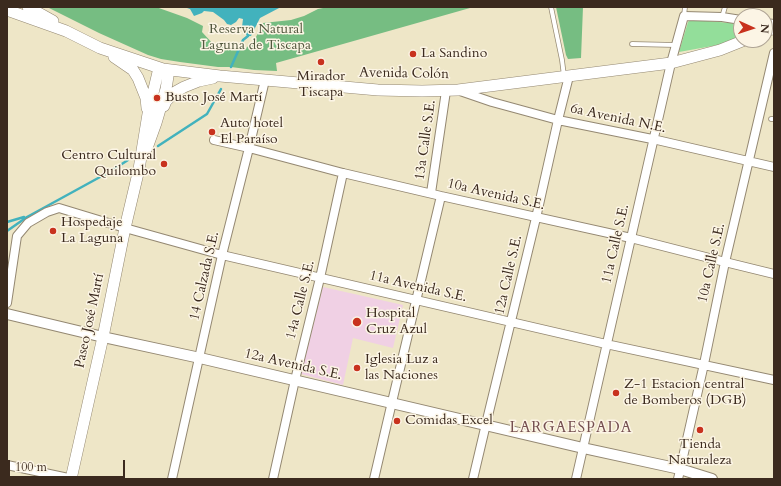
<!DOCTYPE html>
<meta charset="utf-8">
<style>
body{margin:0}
#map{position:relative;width:781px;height:486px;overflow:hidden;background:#eee6c7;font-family:Cardo,serif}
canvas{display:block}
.frame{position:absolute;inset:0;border:8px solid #3b2a1e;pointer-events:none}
.north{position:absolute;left:733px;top:8px;width:40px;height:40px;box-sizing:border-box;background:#fcf5e5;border:1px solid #afa495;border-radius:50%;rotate:93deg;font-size:11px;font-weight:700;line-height:16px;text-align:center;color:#3b2a1e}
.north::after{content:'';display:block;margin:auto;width:14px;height:18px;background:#c8321e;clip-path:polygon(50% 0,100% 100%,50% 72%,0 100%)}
.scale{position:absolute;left:8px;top:460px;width:117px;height:18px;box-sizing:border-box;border:2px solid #3b2a1e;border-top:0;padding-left:5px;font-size:12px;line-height:14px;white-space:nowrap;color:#3b2a1e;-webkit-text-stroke:3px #fcf5e5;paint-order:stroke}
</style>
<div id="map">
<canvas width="781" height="486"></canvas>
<div class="frame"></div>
<div class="north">N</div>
<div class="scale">100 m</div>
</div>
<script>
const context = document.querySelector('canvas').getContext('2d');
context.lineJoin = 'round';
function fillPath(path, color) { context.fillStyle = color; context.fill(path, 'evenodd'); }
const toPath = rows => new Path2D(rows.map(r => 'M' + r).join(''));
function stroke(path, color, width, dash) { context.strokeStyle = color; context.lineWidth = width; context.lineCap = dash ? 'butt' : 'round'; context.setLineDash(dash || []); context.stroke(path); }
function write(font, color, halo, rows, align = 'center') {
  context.font = font + ' Cardo,serif'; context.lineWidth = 3; context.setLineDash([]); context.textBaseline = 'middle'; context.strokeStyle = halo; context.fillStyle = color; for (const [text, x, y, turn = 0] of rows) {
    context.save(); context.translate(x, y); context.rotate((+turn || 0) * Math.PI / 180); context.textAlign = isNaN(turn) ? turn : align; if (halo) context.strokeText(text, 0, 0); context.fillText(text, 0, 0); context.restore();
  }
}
fillPath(toPath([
 [323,287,403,305,393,348,353,338,343,385,301,374]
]), '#f0d0e4');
fillPath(toPath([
 [690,20,697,20,741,24,741,37,718,45,679,52,688,22]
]), '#93de9a');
fillPath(toPath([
 [47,7,156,7,187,18,203,26,202,32,214,45,231,48,246,48,254,41,263,23,291,20,304,16,318,9,328,7,480,7,470,8,276,63,277,71,254,70,231,67,218,67,180,62,161,59,148,55,99,33],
 [556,7,583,7,581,58,568,59,566,55]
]), '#76bd82');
fillPath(toPath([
 [184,7,281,7,260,18,251,36,247,36,242,27,243,19,239,18,236,22,231,25,227,24,224,20,213,12,204,11,202,13,194,16,190,9]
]), '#42b2bd');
stroke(toPath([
 [231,67,243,40,248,36],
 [158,146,207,114,221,89],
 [7,222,24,217],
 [7,231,27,217,111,171,128,160]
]), '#42b2bd', 2.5);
const service = toPath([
 [551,7,562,60,564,76],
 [684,16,685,7],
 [722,17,725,7],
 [632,44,676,45],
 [771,119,774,119]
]);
const minor = toPath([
 [765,23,774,24],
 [460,91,492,102,558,120,657,140,774,167],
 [214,140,249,148,343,173,441,196,631,238,725,262,774,274],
 [431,193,446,91],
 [7,303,17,236,28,223,47,212,59,208,125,228,222,255,606,344,774,380],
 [7,465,73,479],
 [172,479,222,255,249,148,265,80],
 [273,479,295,380,320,278,343,173],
 [374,479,392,402,441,196],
 [473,479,486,424,536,218,558,120,569,76],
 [576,479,671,63,684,16,722,17,741,20],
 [678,479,704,364,725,262,774,53]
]);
const tertiary = toPath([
 [7,314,103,337,200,358,583,448,680,469,712,479]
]);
const secondary = toPath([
 [28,7,53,21],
 [7,10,66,31,100,48,163,69,220,76,378,90,422,91,458,90,671,63,720,50,745,40],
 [765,32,774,28],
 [114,57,133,70,138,78,146,98,147,108],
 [164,106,166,101,175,92,184,87,199,81,213,78],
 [147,148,156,123,166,89,169,70],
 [71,479,103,337,125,228,139,169,148,114,159,68]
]);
stroke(service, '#948872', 5.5);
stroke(minor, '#948872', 10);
stroke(tertiary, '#948872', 12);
stroke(secondary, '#948872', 12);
stroke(service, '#fff', 4);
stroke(minor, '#fff', 8);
stroke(tertiary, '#fff', 10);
stroke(secondary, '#fff', 11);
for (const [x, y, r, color] of [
 [413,54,4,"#c8321e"],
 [321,62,4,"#c8321e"],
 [157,98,4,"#c8321e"],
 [212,132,4,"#c8321e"],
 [164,164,4,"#c8321e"],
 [53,231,4,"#c8321e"],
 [357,322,5,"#c8321e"],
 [357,368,4,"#c8321e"],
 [616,393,4,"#c8321e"],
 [397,421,4,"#c8321e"],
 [700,430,4,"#c8321e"]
]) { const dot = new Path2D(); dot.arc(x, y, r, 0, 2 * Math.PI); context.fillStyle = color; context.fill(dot); stroke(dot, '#fcf5e5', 1.5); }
write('14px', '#51573d', '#fcf5e5', [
 ["Reserva Natural",256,30],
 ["Laguna de Tiscapa",256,46]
]);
write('14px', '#3b2a1e', '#fcf5e5', [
 ["La Sandino",421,54],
 ["Mirador",321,77,"center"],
 ["Tiscapa",321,93,"center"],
 ["Busto José Martí",165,98],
 ["Auto hotel",220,124],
 ["El Paraíso",220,140],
 ["Centro Cultural",156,156,"right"],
 ["Quilombo",156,172,"right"],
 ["Hospedaje",61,223],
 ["La Laguna",61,239],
 ["Hospital",366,314],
 ["Cruz Azul",366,330],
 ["Iglesia Luz a",365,360],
 ["las Naciones",365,376],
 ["Z-1 Estacion central",624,385],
 ["de Bomberos (DGB)",624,401],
 ["Comidas Excel",405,421],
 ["Tienda",700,445,"center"],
 ["Naturaleza",700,461,"center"]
], 'left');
write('14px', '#3b2a1e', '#fcf5e5', [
 ["Avenida Colón",404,74,1],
 ["6a Avenida N.E.",618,119,12],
 ["13a Calle S.E.",426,140,-82],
 ["10a Avenida S.E.",496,195,13],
 ["11a Calle S.E.",616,244,-77],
 ["10a Calle S.E.",712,263,-77],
 ["12a Calle S.E.",509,275,-77],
 ["14 Calzada S.E.",205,276,-77],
 ["11a Avenida S.E.",418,287,13],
 ["14a Calle S.E.",301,300,-76],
 ["Paseo José Martí",90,321,-78],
 ["12a Avenida S.E.",293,365,13]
]);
context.letterSpacing = '1px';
write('15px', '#754f50', '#fcf5e5', [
 ["LARGAESPADA",571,429]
]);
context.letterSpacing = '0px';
</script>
